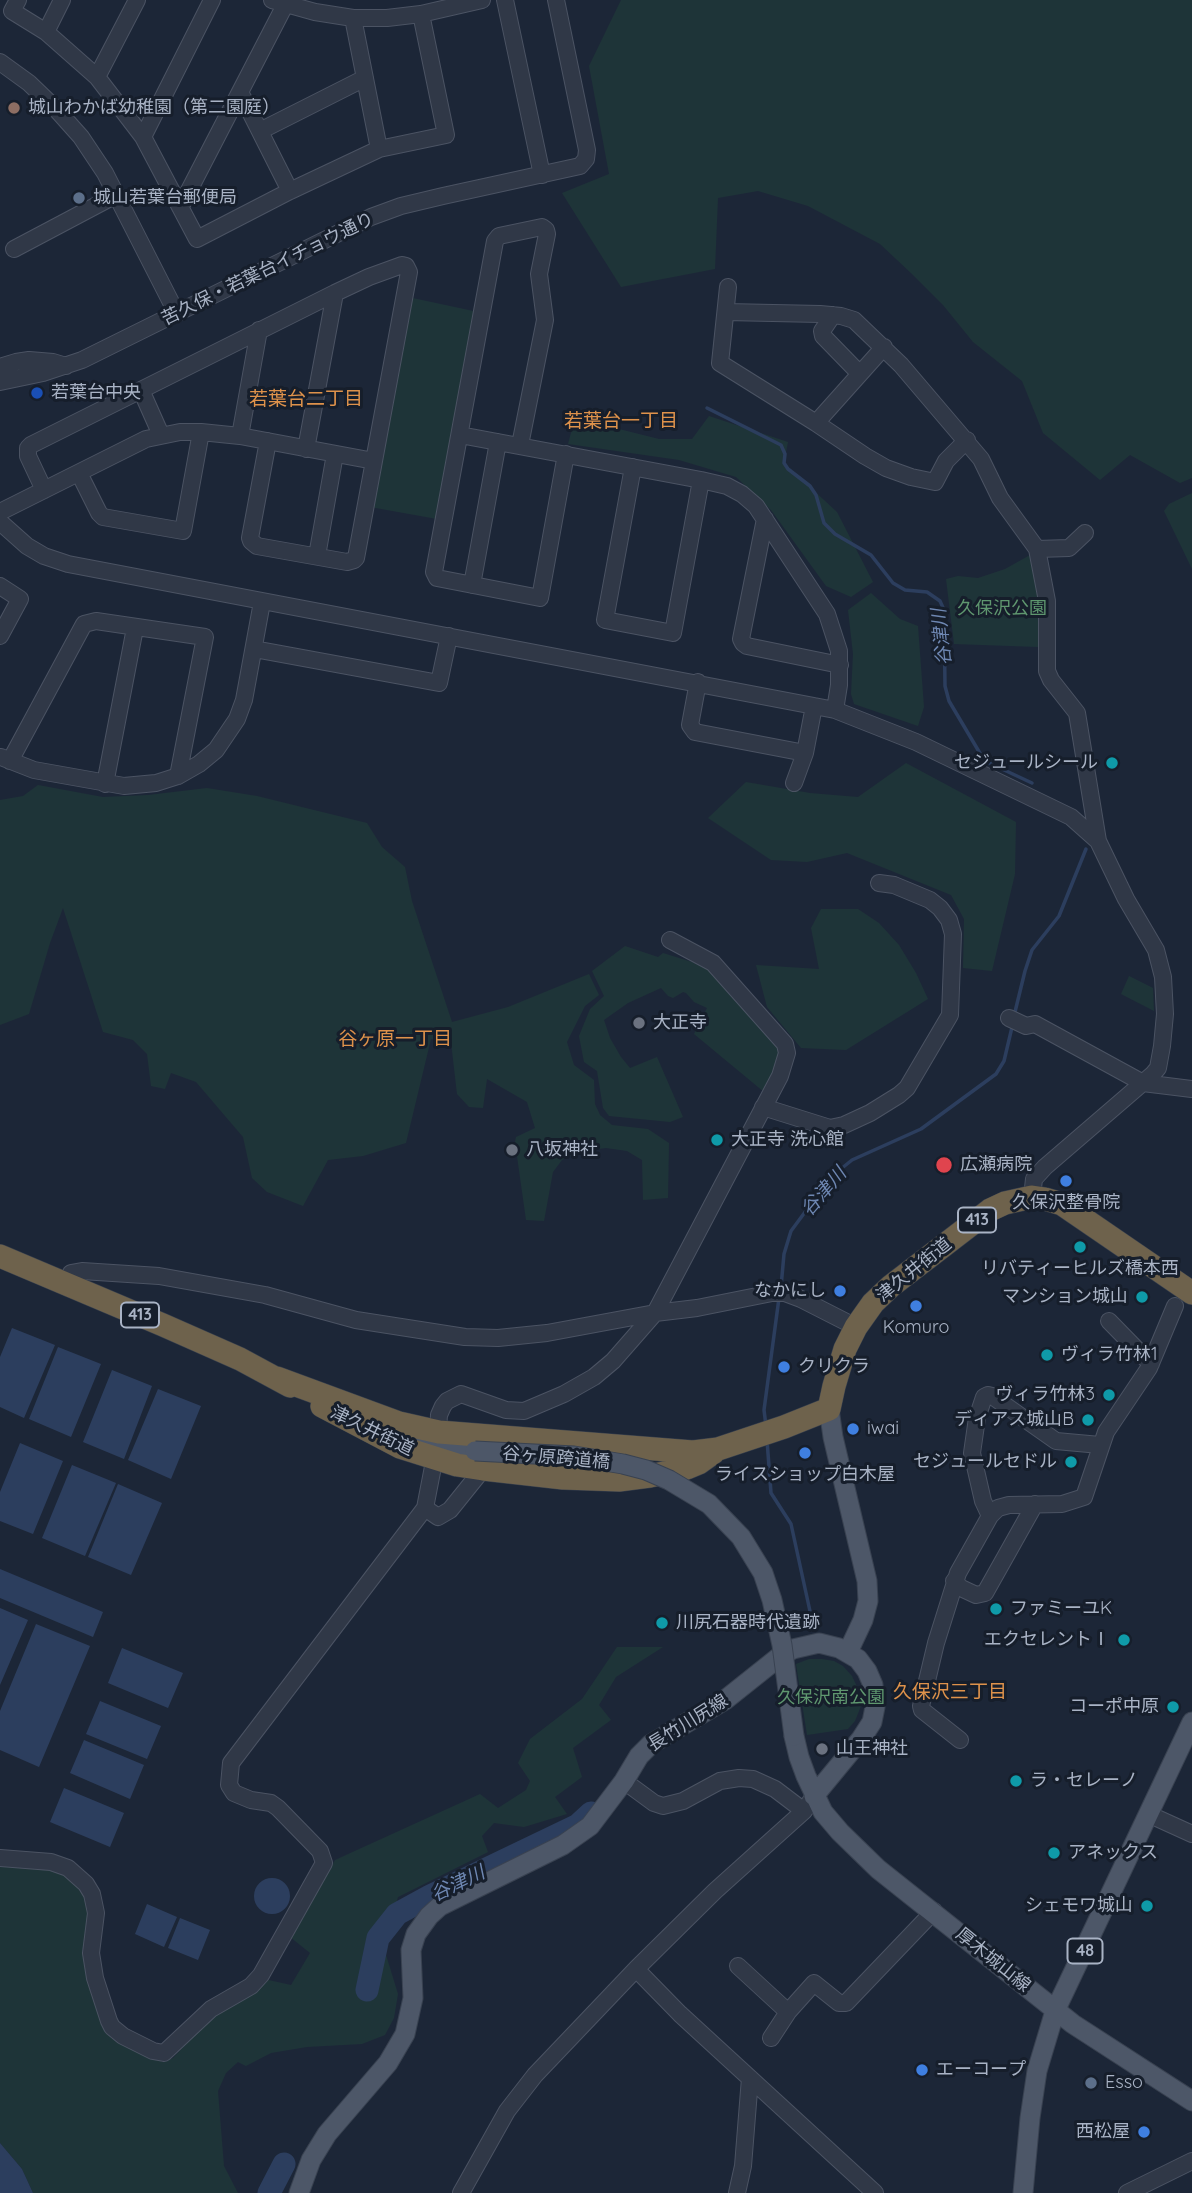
<!DOCTYPE html>
<meta charset="utf-8">
<style>
body{margin:0}
canvas{display:block;background:#1c2637}
</style>
<canvas width="1192" height="2193"></canvas>
<script>
const context = document.querySelector('canvas').getContext('2d');
context.lineJoin = 'round';
function fillPath(path, color) { context.fillStyle = color; context.fill(path, 'evenodd'); }
const toPath = rows => new Path2D(rows.map(r => 'M' + r).join(''));
function stroke(path, color, width, dash) { context.strokeStyle = color; context.lineWidth = width; context.lineCap = dash ? 'butt' : 'round'; context.setLineDash(dash || []); context.stroke(path); }
function write(font, color, halo, rows, align = 'center') {
  context.font = font + ' Quicksand,"Noto Sans JP",sans-serif'; context.lineWidth = 6; context.setLineDash([]); context.textBaseline = 'middle'; context.strokeStyle = halo; context.fillStyle = color; for (const [text, x, y, turn = 0] of rows) {
    context.save(); context.translate(x, y); context.rotate((+turn || 0) * Math.PI / 180); context.textAlign = isNaN(turn) ? turn : align; if (halo) context.strokeText(text, 0, 0); context.fillText(text, 0, 0); context.restore();
  }
}
fillPath(toPath([
 [621,0,1192,0,1192,478,1180,483,1130,455,1100,480,1043,433,1022,381,973,342,943,305,912,274,880,244,808,206,758,191,718,198,715,269,621,287,562,193,609,174,589,66],
 [408,297,478,312,437,519,370,507],
 [709,416,788,442,784,463,837,512,873,582,851,597,826,586,771,510,736,477,679,460,568,444,575,418,659,439,692,439],
 [1192,493,1192,569,1164,511,1169,504],
 [1030,555,1039,603,1038,647,954,644,946,579,958,576,978,578,1005,569],
 [871,593,900,619,918,626,924,707,918,726,854,704,851,694,853,654,848,610],
 [906,763,1016,822,1015,874,992,971,963,968,964,919,951,895,847,853,807,862,771,860,708,818,746,782,810,793,858,797],
 [38,785,103,797,148,795,207,788,257,796,367,823,382,847,405,867,412,901,452,1022,508,1007,589,974,599,995,585,1006,567,1042,574,1065,594,1080,595,1104,600,1115,612,1125,648,1129,669,1143,668,1198,643,1200,642,1160,627,1151,606,1148,577,1152,562,1160,553,1172,544,1221,526,1220,515,1142,516,1137,535,1128,527,1102,487,1079,483,1108,469,1107,457,1094,451,1042,431,1039,406,1143,363,1156,328,1160,303,1206,267,1192,252,1178,243,1137,196,1082,171,1073,165,1089,151,1086,147,1054,133,1040,103,1032,63,908,50,943,29,1014,0,1025,0,800,23,796],
 [821,909,858,909,879,923,899,945,916,973,928,999,846,1050,801,1048,767,1007,756,965,819,969,811,928],
 [625,946,658,957,663,953,692,962,717,974,779,1044,777,1066,764,1092,694,1034,707,1008,694,1002,686,993,683,992,673,998,668,996,661,988,628,1003,604,1020,610,1038,621,1057,630,1068,657,1057,683,1117,670,1122,609,1116,603,1108,597,1071,584,1062,579,1036,590,1009,604,996,592,971],
 [1129,976,1153,988,1154,1011,1121,994],
 [617,1647,663,1647,616,1677,599,1705,611,1720,573,1748,582,1777,555,1797,567,1814,524,1827,494,1823,482,1836,488,1852,398,1897,383,1945,398,1994,394,2018,385,2035,362,2044,307,2047,271,2053,246,2066,238,2062,226,2073,218,2091,224,2166,238,2193,33,2193,22,2169,0,2143,0,1864,49,1868,62,1872,86,1892,91,1917,85,1965,100,2008,120,2041,163,2062,173,2058,215,2013,264,1979,291,1985,310,1953,290,1937,335,1860,480,1794,498,1808,526,1790,530,1781,518,1763,530,1739,582,1699],
 [809,1659,822,1659,834,1661,843,1666,852,1676,859,1691,861,1706,855,1721,848,1729,807,1735,796,1664]
]), '#1e3438');
fillPath(toPath([
 [12,1328,55,1345,24,1418,0,1407,0,1357],
 [58,1347,101,1364,71,1437,29,1419],
 [112,1370,152,1386,124,1459,83,1442],
 [158,1389,201,1406,171,1479,128,1460],
 [20,1443,63,1461,33,1534,0,1521,0,1492],
 [72,1465,116,1483,85,1556,42,1538],
 [118,1484,162,1503,131,1575,88,1557],
 [0,1569,103,1612,93,1637,0,1598],
 [0,1608,28,1620,0,1685],
 [36,1624,90,1646,39,1767,0,1750,0,1711],
 [122,1648,183,1673,168,1708,108,1683],
 [100,1701,161,1726,147,1759,86,1734],
 [84,1740,144,1765,130,1799,70,1773],
 [64,1788,124,1813,110,1847,50,1822],
 '254 1896a18 18 0 1 1 36 0a18 18 0 1 1-36 0Z',
 [147,1904,177,1917,164,1947,135,1934],
 [180,1918,210,1930,198,1960,168,1948],
 [0,2143,22,2169,33,2193,0,2193]
]), '#2c3e5e');
stroke(toPath([
 [707,408,781,445,785,454,784,463,788,469,810,486,816,495,824,523,835,534,871,555,893,583,905,590,927,592,940,601,944,610,945,686,949,701,981,755,987,762,1032,783],
 [1014,1016,1025,971,1032,950,1059,916,1086,849],
 [781,1287,784,1254,791,1231,831,1177,852,1160,921,1129,996,1074,1004,1061,1013,1023],
 [766,1426,764,1410,779,1298],
 [767,1440,771,1493,791,1524,813,1625]
]), '#2c3e5e', 3.5);
stroke(toPath([
 [367,1990,378,1938,397,1914,430,1896,578,1825,591,1813],
 [269,2193,284,2164]
]), '#2c3e5e', 23);
const minor = toPath([
 [18,0,12,11,46,32,97,77,143,137,197,239,290,191,379,149,446,135,421,14],
 [272,0,315,12,353,18,387,18,421,14,482,0],
 [505,0,542,175],
 [353,18,379,149],
 [46,32,62,0],
 [0,62,29,83,56,109,81,137,105,173,177,314],
 [97,77,137,0],
 [240,92,290,191],
 [260,131,365,78],
 [143,137,212,0],
 [181,206,285,5],
 [14,249,116,195],
 [728,287,720,363,816,423,865,456,886,468,911,477,935,482,946,461,967,440],
 [726,312,820,314,841,316,854,320,901,365,981,459,1000,498,1037,549,1047,601,1047,671,1051,680,1077,713,1098,841],
 [833,315,822,331,823,336,859,373],
 [0,367,16,362,29,360,53,362,66,366],
 [0,382,43,373,82,360,371,217,401,206,443,196,580,166,586,159,587,150,556,0],
 [141,390,161,435],
 [816,423,884,347],
 [460,435,701,480,727,486,742,494,756,506,827,614,839,651,839,685,835,710],
 [240,436,259,330],
 [520,445,545,320,539,274,547,234,546,230,542,227,499,236,495,241,434,572,437,578,540,598,566,454],
 [306,449,335,293],
 [633,467,605,620,673,633,701,480],
 [79,473,99,513,103,517,183,531,201,432],
 [44,490,28,456,28,448,31,445,335,293,369,277,402,265,406,266,409,272,356,558,354,560,347,562,257,546,251,541,250,538,268,441],
 [0,512,146,439,180,432,201,432,240,436,374,461],
 [765,519,741,639,743,643,747,646,840,665],
 [0,522,27,546,44,556,68,564,835,710,916,742,1071,817,1098,841,1126,899,1156,950,1163,977,1165,1014,1162,1046,1158,1068,1153,1074,1045,1167,1034,1179,1032,1197],
 [1037,549,1069,548,1085,533],
 [317,556,335,454],
 [472,585,498,442],
 [0,586,20,599,0,636],
 [254,649,439,683,449,636],
 [698,682,690,725,695,732,805,753,814,706],
 [1,757,34,770,124,786,156,783,178,776,199,764,216,750,237,719,244,700,262,602],
 [10,761,84,624,96,621,205,637,178,776],
 [794,783,805,753],
 [105,784,135,628],
 [1009,1018,1026,1026,1035,1024,1143,1083,1192,1089],
 [763,1107,830,1128,844,1125,870,1113,899,1095,907,1088,950,1015,953,934,949,920,940,908,930,900,894,885,879,883],
 [67,1284,71,1273,82,1271,159,1276,265,1295,356,1320,465,1337,498,1338,547,1333,655,1313,697,1308,772,1293,785,1293,801,1299,856,1327],
 [1109,1321,1151,1364],
 [483,1469,450,1510,438,1517,425,1508,437,1446,439,1415,443,1406,447,1401,461,1394,506,1410,524,1411,564,1394,594,1377,613,1361,655,1313,780,1076,787,1053,785,1044,713,963,670,940],
 [990,1516,983,1501,972,1453,977,1418,984,1397,988,1395,992,1396,1056,1441,1100,1445],
 [954,1581,961,1588,976,1595,985,1593,1035,1504],
 [960,1740,922,1710,921,1706,936,1643,958,1573,990,1516,998,1508,1009,1505,1062,1504,1084,1497,1106,1432,1149,1368,1175,1306],
 [624,1781,654,1803,663,1806,683,1801,720,1781,739,1778,753,1779,775,1789,804,1811],
 [1148,1814,1192,1834],
 [0,1858,51,1862,68,1868,86,1884,92,1894,96,1913,91,1953,95,1978,109,2021,112,2027,123,2036,153,2051,164,2053,211,2009,251,1986,261,1975,324,1863,320,1851,278,1808,271,1803,251,1800,234,1793,229,1785,231,1763,425,1508],
 [738,1966,788,2012],
 [636,1969,680,2014,875,2193],
 [771,2038,788,2012,814,1983,839,2003,846,2003,934,1911],
 [461,2193,507,2111,535,2075,636,1969,715,1891,804,1811,814,1796],
 [737,2193,743,2166,750,2078],
 [1127,2193,1192,2161]
]);
const major = toPath([
 [829,1409,833,1437,867,1581,868,1601,863,1620,848,1652],
 [402,1436,437,1446,475,1451],
 [794,1736,799,1757,806,1776,823,1812,840,1832,878,1869,1073,2024,1192,2101],
 [299,2193,311,2160,327,2134,388,2063,405,2034,413,1998,411,1950,416,1934,429,1916,440,1906,563,1845,590,1826,624,1781,639,1756,651,1744,725,1700,779,1657,793,1649,819,1643,839,1648,858,1659,867,1671,873,1685,875,1707,872,1722,861,1739,814,1796],
 [1023,2193,1030,2118,1037,2071,1055,2011,1192,1722]
]);
const highway = toPath([
 [0,1256,163,1325,240,1359,290,1386],
 [277,1378,399,1423,439,1432,693,1452,718,1449,784,1427,829,1409,834,1386,845,1349,856,1327,873,1303,891,1286,990,1210,1005,1203,1032,1197,1045,1199,1062,1204,1192,1293],
 [322,1406,400,1447,457,1465,483,1469,563,1478,619,1480,650,1476,687,1468,699,1463,713,1453]
]);
stroke(minor, '#4b5363', 18);
stroke(major, '#394251', 21);
stroke(highway, '#38404e', 24);
stroke(minor, '#303847', 16);
stroke(major, '#4d5768', 19);
stroke(highway, '#6e624c', 23);
const majorBridge = toPath([
 [475,1451,574,1456,623,1464,646,1470,669,1480,709,1504,741,1537,763,1573,772,1600,782,1645,794,1736]
]);
stroke(majorBridge, '#394251', 21, []);
stroke(majorBridge, '#4d5768', 19);
for (const [x, y, r, color] of [
 [14,108,7,"#8d6e63"],
 [79,198,7,"#5c6f8a"],
 [37,393,7,"#1a4fb4"],
 [1112,763,7,"#0f9aa8"],
 [639,1023,7,"#6b7280"],
 [717,1140,7,"#0f9aa8"],
 [512,1150,7,"#6b7280"],
 [944,1165,9,"#e0444e"],
 [1066,1181,7,"#3f7fe0"],
 [1080,1247,7,"#0f9aa8"],
 [840,1291,7,"#3f7fe0"],
 [1142,1297,7,"#0f9aa8"],
 [916,1306,7,"#3f7fe0"],
 [1047,1355,7,"#0f9aa8"],
 [784,1367,7,"#3f7fe0"],
 [1109,1395,7,"#0f9aa8"],
 [1088,1420,7,"#0f9aa8"],
 [853,1429,7,"#3f7fe0"],
 [805,1453,7,"#3f7fe0"],
 [1071,1462,7,"#0f9aa8"],
 [996,1609,7,"#0f9aa8"],
 [662,1623,7,"#0f9aa8"],
 [1124,1640,7,"#0f9aa8"],
 [1173,1707,7,"#0f9aa8"],
 [822,1749,7,"#6b7280"],
 [1016,1781,7,"#0f9aa8"],
 [1054,1853,7,"#0f9aa8"],
 [1147,1906,7,"#0f9aa8"],
 [922,2070,7,"#3f7fe0"],
 [1091,2083,7,"#5c6f8a"],
 [1144,2132,7,"#3f7fe0"]
]) { const dot = new Path2D(); dot.arc(x, y, r, 0, 2 * Math.PI); context.fillStyle = color; context.fill(dot); stroke(dot, '#161e2b', 2.5); }
for (const [x, y, w] of [
 [977,1220,38],
 [140,1315,38],
 [1085,1951,35]
]) { const box = new Path2D(); box.roundRect(x - w / 2, y - 12.5, w, 25, 5); context.fillStyle = '#161e2b'; context.fill(box); stroke(box, '#a9b3c5', 2); }
write('bold 16px', '#a9b3c5', null, [
 ["413",977,1220],
 ["413",140,1315],
 ["48",1085,1951]
]);
write('18px', '#a9b3c5', '#161e2b', [
 ["城山わかば幼稚園（第二園庭）",28,108],
 ["城山若葉台郵便局",93,198],
 ["若葉台中央",51,393],
 ["セジュールシール",1098,763,"right"],
 ["大正寺",653,1023],
 ["大正寺 洗心館",731,1140],
 ["八坂神社",526,1150],
 ["広瀬病院",960,1165],
 ["久保沢整骨院",1066,1203,"center"],
 ["リバティーヒルズ橋本西",1080,1269,"center"],
 ["なかにし",826,1291,"right"],
 ["マンション城山",1128,1297,"right"],
 ["Komuro",916,1328,"center"],
 ["ヴィラ竹林1",1061,1355],
 ["クリクラ",798,1367],
 ["ヴィラ竹林3",1095,1395,"right"],
 ["ディアス城山B",1074,1420,"right"],
 ["iwai",867,1429],
 ["セジュールセドル",1057,1462,"right"],
 ["ライスショップ白木屋",805,1475,"center"],
 ["ファミーユK",1010,1609],
 ["川尻石器時代遺跡",676,1623],
 ["エクセレントⅠ",1110,1640,"right"],
 ["コーポ中原",1159,1707,"right"],
 ["山王神社",836,1749],
 ["ラ・セレーノ",1030,1781],
 ["アネックス",1068,1853],
 ["シェモワ城山",1133,1906,"right"],
 ["エーコープ",936,2070],
 ["Esso",1105,2083],
 ["西松屋",1130,2132,"right"]
], 'left');
write('18px', '#a9b3c5', '#161e2b', [
 ["苦久保・若葉台イチョウ通り",268,269,-26],
 ["津久井街道",914,1270,-39],
 ["津久井街道",372,1431,26],
 ["谷ヶ原跨道橋",556,1458,5],
 ["長竹川尻線",688,1723,-32],
 ["厚木城山線",993,1960,39]
]);
write('18px', '#5f976f', '#161e2b', [
 ["久保沢公園",1002,609],
 ["久保沢南公園",831,1698]
]);
write('19px', '#de924b', '#161e2b', [
 ["若葉台二丁目",306,399],
 ["若葉台一丁目",621,421],
 ["谷ヶ原一丁目",395,1039],
 ["久保沢三丁目",950,1692]
]);
write('italic 19px', '#6e87b2', '#161e2b', [
 ["谷津川",942,637,-96],
 ["谷津川",824,1192,-49],
 ["谷津川",458,1884,-26]
]);
</script>
